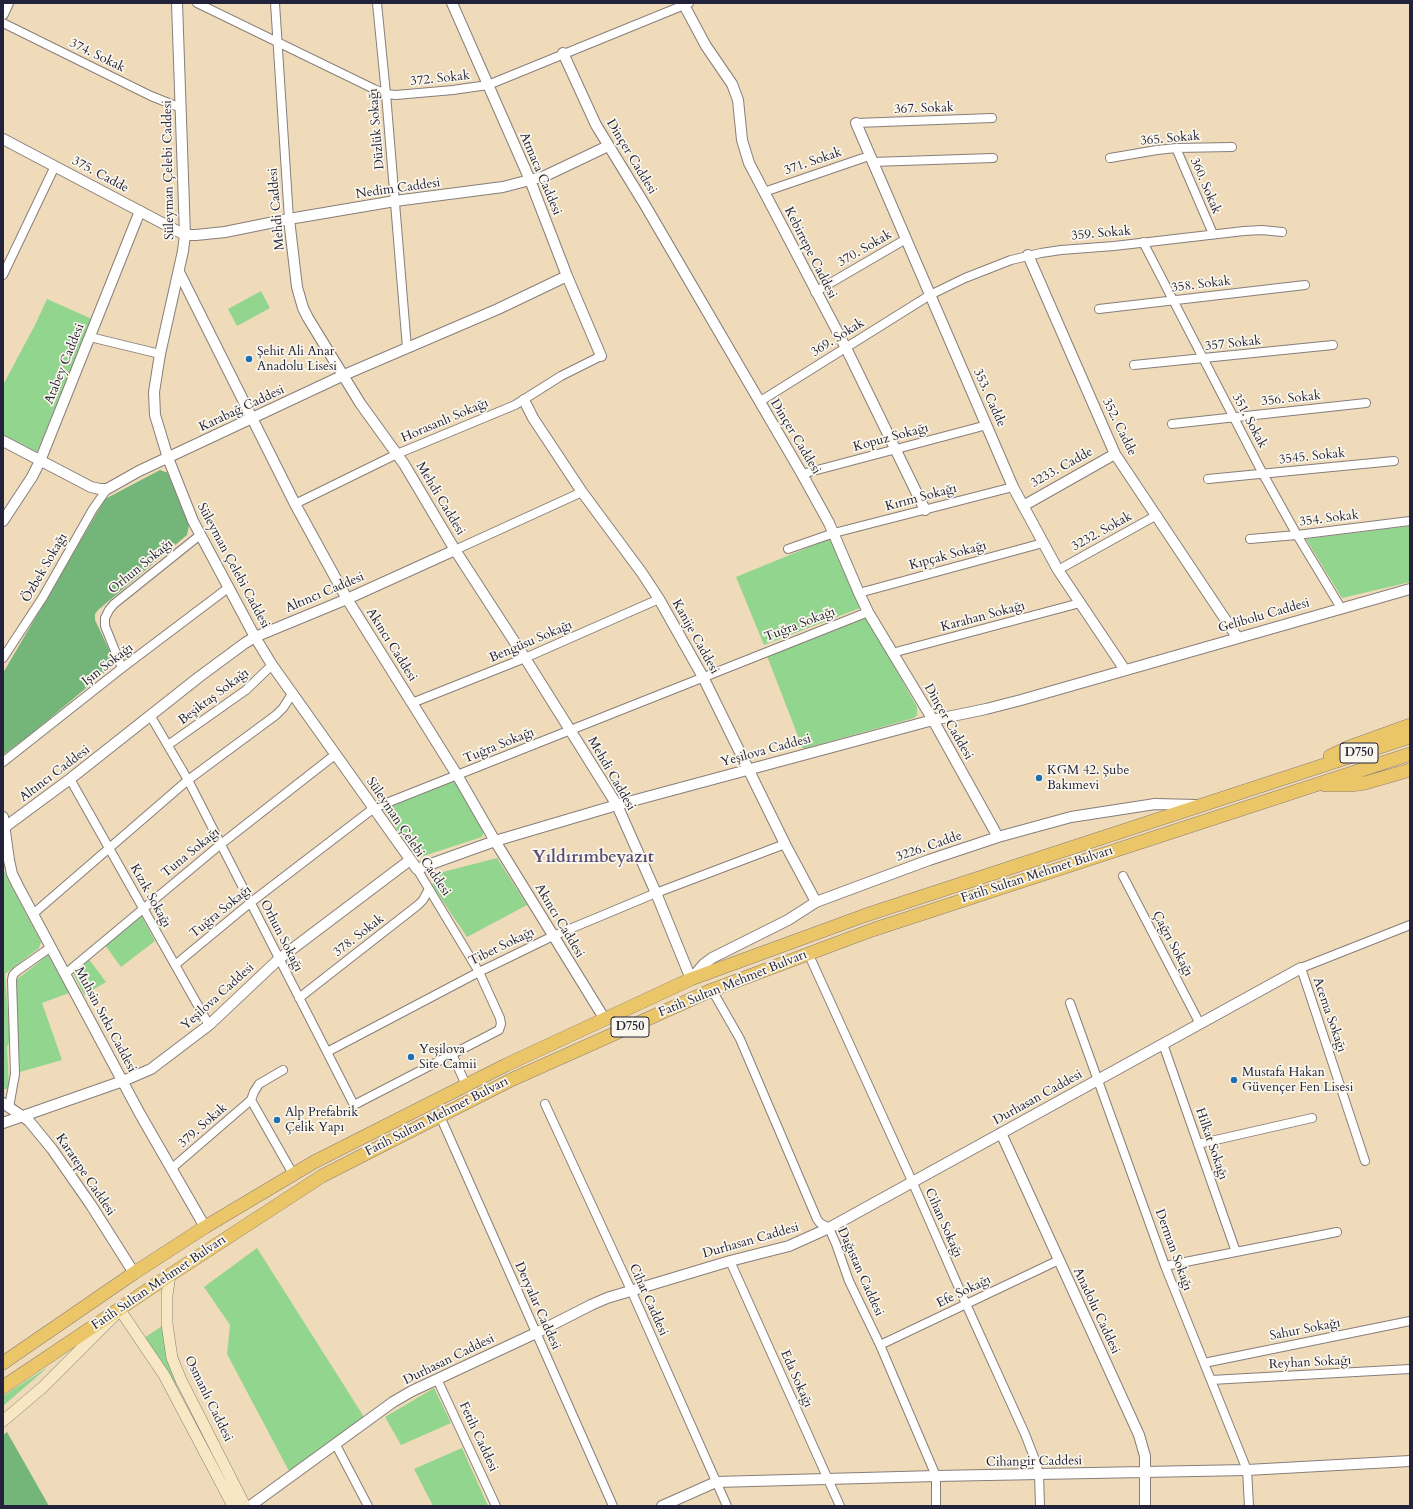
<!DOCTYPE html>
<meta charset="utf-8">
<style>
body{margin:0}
#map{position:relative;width:1413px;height:1509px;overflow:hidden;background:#efdbb9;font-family:Cardo,serif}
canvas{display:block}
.frame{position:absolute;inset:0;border:4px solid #22223b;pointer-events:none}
</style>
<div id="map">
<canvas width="1413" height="1509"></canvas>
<div class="frame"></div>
</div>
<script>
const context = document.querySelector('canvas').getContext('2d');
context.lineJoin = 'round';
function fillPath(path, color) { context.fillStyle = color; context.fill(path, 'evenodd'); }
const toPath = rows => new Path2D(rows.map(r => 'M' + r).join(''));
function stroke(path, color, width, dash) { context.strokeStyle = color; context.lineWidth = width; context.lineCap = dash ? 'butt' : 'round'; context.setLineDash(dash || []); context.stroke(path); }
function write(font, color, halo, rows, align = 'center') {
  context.font = font + ' Cardo,serif'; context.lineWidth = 3.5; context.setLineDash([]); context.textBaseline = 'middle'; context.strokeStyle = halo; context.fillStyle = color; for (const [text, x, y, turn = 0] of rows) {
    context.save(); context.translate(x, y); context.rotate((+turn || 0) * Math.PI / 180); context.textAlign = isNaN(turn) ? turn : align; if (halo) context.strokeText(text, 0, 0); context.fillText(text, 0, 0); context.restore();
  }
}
fillPath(toPath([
 [261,291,270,308,237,326,228,309],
 [47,299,92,319,37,452,3,435,3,385,35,325],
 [1410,526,1410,582,1342,598,1306,539],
 [831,538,860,608,764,645,736,577],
 [866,617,917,707,917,715,914,718,803,749,767,656],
 [455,781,484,831,482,837,417,858,383,809],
 [497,858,527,905,467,937,432,885,439,873],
 [3,864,3,868,7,878,41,942,39,948,5,974,10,1041,7,1047,9,1086,7,1089,3,1089],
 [141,915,155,941,121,967,105,945],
 [48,955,69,993,42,1003,62,1060,20,1072,15,981],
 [88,958,106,982,84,995,73,973],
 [257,1248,364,1417,289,1471,227,1354,230,1325,204,1287],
 [162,1326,167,1357,179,1392,144,1338],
 [48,1367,3,1406,3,1396],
 [434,1388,451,1423,401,1445,385,1417],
 [462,1448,488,1506,433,1506,414,1469]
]), '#91d58e');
fillPath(toPath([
 [160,470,168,473,189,525,187,535,98,610,95,614,95,620,114,660,111,667,29,736,3,755,3,673,105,499],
 [7,1432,49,1506,3,1506,3,1435]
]), '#74b679');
const minor = toPath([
 [197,3,374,89,386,94,396,95,453,90,488,85,689,3],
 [275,3,289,219],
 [377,3,386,94,407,348],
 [3,23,151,96,181,108],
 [856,123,992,118],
 [1176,148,1213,234],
 [1110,158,1157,150,1176,148,1232,147],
 [872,162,993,158],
 [764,192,869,156],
 [1143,242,1263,474,1297,535,1341,608],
 [3,275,55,166],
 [815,292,906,239],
 [1099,309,1305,285],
 [90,337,160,354],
 [1134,365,1333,345],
 [759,402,930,295,965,278,1011,260,1041,253,1061,250,1114,246,1244,231,1262,230,1282,232],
 [1172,424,1366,403],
 [802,474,987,425],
 [1208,479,1394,461],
 [295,504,397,454,515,405,561,376,601,356],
 [1250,539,1297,535,1410,521],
 [788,549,834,533,1013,487],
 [455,550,582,492],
 [1058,570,1157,515],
 [859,593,1043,543],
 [892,653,1080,603],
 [3,658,43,597,93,509,107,489],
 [122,668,105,626,105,618,109,610,114,604,200,535],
 [412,703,525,658,659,599],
 [150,715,188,780,354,1105,499,1030,501,1024,500,1018,479,972,417,869],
 [168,745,246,690,272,665],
 [3,762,122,668,228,588],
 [70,779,209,1025],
 [1123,876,1200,1024],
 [33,914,188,780,276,715,283,708,292,694],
 [808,953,912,1181,966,1304,1025,1434,1037,1465,1039,1475,1040,1506],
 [175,965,250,903,374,808,868,612],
 [65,974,221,844,336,754],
 [712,990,740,1039,817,1219,820,1223,829,1228,836,1244,849,1281,880,1345,936,1476,936,1506],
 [299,998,418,905,423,900,429,889],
 [1070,1003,1165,1266,1247,1470,1249,1506],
 [1163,1044,1236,1252],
 [327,1052,479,972,553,936,656,893,785,844],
 [452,1054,466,1085],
 [251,1100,293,1174],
 [251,1100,254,1092,259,1084,283,1070],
 [545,1104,631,1290,727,1506],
 [9,1107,15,1074,12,980,13,975,17,971,51,947],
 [440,1116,613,1506],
 [1198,1144,1312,1118],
 [1365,1161,1301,968,1410,925],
 [171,1169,251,1100],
 [730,1261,840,1506],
 [1165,1266,1337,1232],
 [880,1345,1059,1260],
 [1204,1363,1410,1321],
 [437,1379,496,1506],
 [1211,1380,1410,1369],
 [336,1445,368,1506]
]);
const tertiary = toPath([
 [177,3,185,235,183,251,160,354,154,392,155,415,168,458,193,521,255,637,272,665,417,869,495,841,617,805,933,720,986,709,1021,700,1410,589],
 [452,3,530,180,567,276,601,356],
 [684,5,706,46,732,84,738,100,742,140,749,163,846,348,925,510],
 [3,14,8,3],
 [563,53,596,125,645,205,802,474,829,523,859,593,868,612,933,720,998,837],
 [856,123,1013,487,1058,570,1125,670],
 [3,139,185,235,196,235,225,232,289,219,395,201,503,187,545,176,608,146],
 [289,219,297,287,303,308,308,318,360,403,404,464,455,550,525,658,617,805,656,893,691,979,704,964,712,958,788,920,816,902,929,860,998,837,1071,817,1155,804,1196,805],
 [1028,255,1115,454,1237,637],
 [179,272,295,504,347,599,457,775,495,841,604,1018],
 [524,400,533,418,582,492,642,573,659,599,703,677,785,844,816,902],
 [3,441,91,487,100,489,107,489,139,471,344,375,498,309,567,276],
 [1023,506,1115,454],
 [3,521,32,477,40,461,140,211],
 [3,817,9,860,12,874,18,886,140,1114,205,1227],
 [5,827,70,779,199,677,245,643,255,637,347,599,455,550],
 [3,1103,29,1121,52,1149,91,1205,134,1273],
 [3,1123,123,1081,151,1069,209,1025,279,959,410,860],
 [1001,1133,1139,1435,1145,1456,1145,1506],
 [250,1506,393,1402,412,1391,536,1333,591,1305,607,1298,730,1261,789,1246,829,1228,1301,968],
 [662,1506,716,1482,936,1476,1247,1470,1410,1461]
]);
const secondary = toPath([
 [170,1275,167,1295,167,1324,172,1358,181,1380,245,1506],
 [3,1421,43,1387,120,1310,164,1375,233,1506]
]);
const trunk = toPath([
 [1330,756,1349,747,1410,725],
 [1325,785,1351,785,1365,783,1410,770],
 [3,1363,134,1273,205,1227,314,1162,506,1065,691,979,866,915,1410,737],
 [3,1387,170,1275,322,1176,513,1079,712,990,872,930,1410,754]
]);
stroke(minor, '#887e7a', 10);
stroke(tertiary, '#887e7a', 12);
stroke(secondary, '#887e7a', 12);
stroke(trunk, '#887e7a', 14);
stroke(minor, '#fff', 8);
stroke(tertiary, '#fff', 10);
stroke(secondary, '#f7e8c3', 11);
stroke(trunk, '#ebc669', 13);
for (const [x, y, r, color] of [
 [249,359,4,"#1f6fb2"],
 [1039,778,4,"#1f6fb2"],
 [411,1057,4,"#1f6fb2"],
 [1234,1080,4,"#1f6fb2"],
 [277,1120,4,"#1f6fb2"]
]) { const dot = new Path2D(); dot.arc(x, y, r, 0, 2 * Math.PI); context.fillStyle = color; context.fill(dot); stroke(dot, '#fbf7ec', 1.5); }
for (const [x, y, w] of [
 [1359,753,38],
 [630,1027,38]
]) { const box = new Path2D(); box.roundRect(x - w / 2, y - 10, w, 20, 3); context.fillStyle = '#fbf7ec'; context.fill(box); stroke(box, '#22223b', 1); }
write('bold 12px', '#22223b', null, [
 ["D750",1359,753],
 ["D750",630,1027]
]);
write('13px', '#22223b', '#fbf7ec', [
 ["374. Sokak",97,56,26],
 ["372. Sokak",440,79,-6],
 ["367. Sokak",924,109,-2],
 ["Düzlük Sokağı",377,129,-95],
 ["365. Sokak",1170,139,-5],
 ["Dinçer Caddesi",631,157,59],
 ["371. Sokak",813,162,-19],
 ["Süleyman Çelebi Caddesi",169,170,-91],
 ["Atmaca Caddesi",540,174,67],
 ["375. Cadde",100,175,28],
 ["360. Sokak",1205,186,67],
 ["Nedim Caddesi",398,189,-8],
 ["Mehdi Caddesi",277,209,-95],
 ["359. Sokak",1101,234,-5],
 ["370. Sokak",865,249,-30],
 ["Kebirtepe Caddesi",810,253,63],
 ["358. Sokak",1201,285,-7],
 ["369. Sokak",838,338,-32],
 ["357 Sokak",1233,344,-6],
 ["Atabey Caddesi",65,364,-68],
 ["353. Cadde",989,398,66],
 ["356. Sokak",1291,399,-6],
 ["Karabağ Caddesi",242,409,-25],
 ["Horasanlı Sokağı",445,421,-23],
 ["351. Sokak",1249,421,62],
 ["352. Cadde",1119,427,64],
 ["Dinçer Caddesi",795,437,59],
 ["Kopuz Sokağı",891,438,-15],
 ["3545. Sokak",1312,457,-6],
 ["3233. Cadde",1062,468,-29],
 ["Kırım Sokağı",921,498,-15],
 ["Mehdi Caddesi",440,499,59],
 ["354. Sokak",1329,519,-7],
 ["3232. Sokak",1102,532,-29],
 ["Kıpçak Sokağı",948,556,-15],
 ["Süleyman Çelebi Caddesi",233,566,62],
 ["Orhun Sokağı",141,567,-39],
 ["Özbek Sokağı",45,568,-60],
 ["Altıncı Caddesi",325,593,-23],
 ["Gelibolu Caddesi",1264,616,-16],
 ["Karahan Sokağı",983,617,-15],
 ["Tuğra Sokağı",800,625,-21],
 ["Kanije Caddesi",695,637,61],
 ["Bengüsu Sokağı",531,642,-23],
 ["Akıncı Caddesi",391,645,58],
 ["Işın Sokağı",108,665,-38],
 ["Beşiktaş Sokağı",214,697,-37],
 ["Dinçer Caddesi",948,722,60],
 ["Tuğra Sokağı",499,746,-22],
 ["Yeşilova Caddesi",766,751,-15],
 ["Altıncı Caddesi",55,774,-37],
 ["Mehdi Caddesi",611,774,60],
 ["Süleyman Çelebi Caddesi",408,837,56],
 ["3226. Cadde",929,847,-19],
 ["Tuna Sokağı",191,853,-39],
 ["Fatih Sultan Mehmet Bulvarı",1037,875,-18],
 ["Kızık Sokağı",150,896,61],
 ["Tuğra Sokağı",221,912,-39],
 ["Akıncı Caddesi",559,921,59],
 ["Orhun Sokağı",281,936,63],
 ["378. Sokak",359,936,-38],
 ["Çağrı Sokağı",1172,944,62],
 ["Tibet Sokağı",502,947,-26],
 ["Fatih Sultan Mehmet Bulvarı",733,984,-22],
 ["Yeşilova Caddesi",218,997,-42],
 ["Acema Sokağı",1329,1015,71],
 ["Muhsin Sıtkı Caddesi",105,1020,62],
 ["Durhasan Caddesi",1038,1098,-29],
 ["Fatih Sultan Mehmet Bulvarı",437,1117,-27],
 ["379. Sokak",203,1126,-41],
 ["Hilkat Sokağı",1211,1144,71],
 ["Karatepe Caddesi",85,1175,56],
 ["Cihan Sokağı",943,1223,66],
 ["Durhasan Caddesi",751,1241,-16],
 ["Derman Sokağı",1173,1250,70],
 ["Dağıstan Caddesi",860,1272,66],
 ["Fatih Sultan Mehmet Bulvarı",159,1283,-34],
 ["Efe Sokağı",964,1292,-26],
 ["Cihat Caddesi",648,1300,66],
 ["Deryalar Caddesi",537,1306,66],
 ["Anadolu Caddesi",1096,1311,65],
 ["Sahur Sokağı",1305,1330,-11],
 ["Durhasan Caddesi",449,1360,-26],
 ["Reyhan Sokağı",1310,1363,-3],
 ["Eda Sokağı",796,1379,66],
 ["Osmanlı Caddesi",208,1399,64],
 ["Fetih Caddesi",478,1437,65],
 ["Cihangir Caddesi",1034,1462,-1]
]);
write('13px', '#22223b', '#fbf7ec', [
 ["Şehit Ali Anar",257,352],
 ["Anadolu Lisesi",257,367],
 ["KGM 42. Şube",1047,771],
 ["Bakımevi",1047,786],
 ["Yeşilova",419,1050],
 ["Site Camii",419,1065],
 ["Mustafa Hakan",1242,1073],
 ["Güvençer Fen Lisesi",1242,1088],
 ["Alp Prefabrik",285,1113],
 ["Çelik Yapı",285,1128]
], 'left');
write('bold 17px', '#584d77', '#fbf7ec', [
 ["Yıldırımbeyazıt",593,858]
]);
</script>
